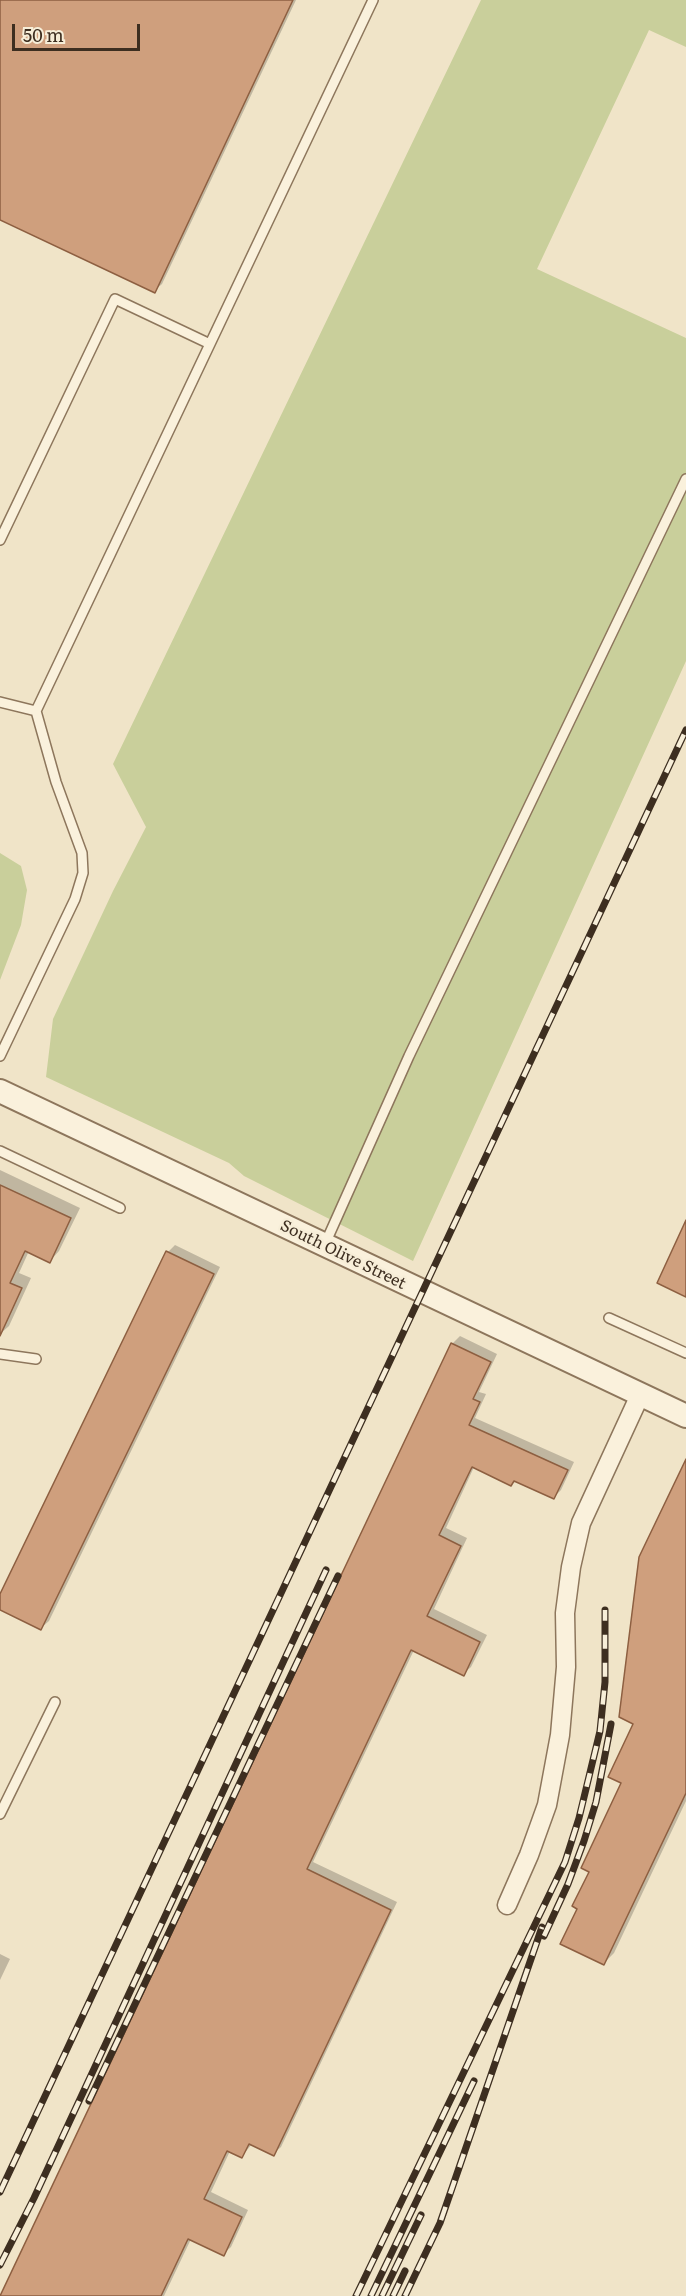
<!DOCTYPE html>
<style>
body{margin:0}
#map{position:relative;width:686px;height:2296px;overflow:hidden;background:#f0e4c8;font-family:Literata,serif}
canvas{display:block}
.scale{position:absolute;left:12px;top:24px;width:128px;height:27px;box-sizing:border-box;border:3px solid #3d2e20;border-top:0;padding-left:8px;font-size:18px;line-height:21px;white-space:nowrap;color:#3d2e20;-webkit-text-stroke:4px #f7eed8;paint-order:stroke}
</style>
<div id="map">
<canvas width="686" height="2296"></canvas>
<div class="scale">50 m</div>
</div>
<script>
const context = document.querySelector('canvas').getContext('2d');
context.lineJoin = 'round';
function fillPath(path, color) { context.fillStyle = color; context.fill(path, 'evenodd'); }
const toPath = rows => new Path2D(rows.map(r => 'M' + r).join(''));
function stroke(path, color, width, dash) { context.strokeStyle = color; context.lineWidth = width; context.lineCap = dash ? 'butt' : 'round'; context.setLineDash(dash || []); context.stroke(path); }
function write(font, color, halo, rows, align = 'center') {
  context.font = font + ' Literata,serif'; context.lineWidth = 5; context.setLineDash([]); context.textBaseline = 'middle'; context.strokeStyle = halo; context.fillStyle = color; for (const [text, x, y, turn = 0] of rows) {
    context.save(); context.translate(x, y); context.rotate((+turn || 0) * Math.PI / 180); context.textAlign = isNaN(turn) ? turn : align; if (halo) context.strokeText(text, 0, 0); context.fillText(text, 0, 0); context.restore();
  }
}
fillPath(toPath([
 [481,0,686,0,686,47,649,30,537,269,686,338,686,661,413,1261,244,1176,229,1163,46,1077,53,1019,113,891,146,827,113,764],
 [0,853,21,866,27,890,21,925,0,980]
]), '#c9cf9b');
fillPath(toPath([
 [0,0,296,0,162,284,154,291,0,218],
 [0,1170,80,1208,59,1251,50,1261,29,1251,19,1273,31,1278,9,1326,0,1334],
 [175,1245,220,1267,49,1621,41,1628,0,1608,0,1597,168,1252],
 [460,1336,497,1354,479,1392,486,1394,475,1418,574,1462,561,1490,554,1497,516,1480,511,1484,474,1467,446,1528,467,1538,434,1609,487,1635,471,1667,463,1674,414,1650,313,1862,397,1902,281,2147,273,2154,252,2144,242,2156,230,2151,211,2192,248,2210,231,2247,223,2254,191,2239,164,2296,1,2296,452,1344],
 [686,1466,686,1801,614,1953,604,1963,579,1908,623,1783],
 [0,1954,10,1959,0,1980]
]), '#0003');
const building = toPath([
 [0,0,293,0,155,293,0,220,0,0],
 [0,1185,71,1218,50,1263,25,1251,10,1283,22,1288,0,1336,0,1185],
 [686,1220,686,1297,657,1283,686,1220],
 [166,1251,214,1274,41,1630,0,1610,0,1594,166,1251],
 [451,1343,491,1362,473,1399,480,1402,469,1425,568,1470,554,1499,514,1481,511,1486,472,1467,439,1535,461,1546,427,1616,480,1642,464,1676,411,1650,307,1869,391,1910,274,2156,249,2144,242,2158,227,2151,204,2199,242,2217,224,2256,188,2239,161,2296,0,2296,451,1343],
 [686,1459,686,1793,604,1965,560,1944,577,1909,572,1906,589,1872,581,1868,621,1783,608,1777,633,1724,619,1717,639,1557,686,1459]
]);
fillPath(building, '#cf9f7d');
stroke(building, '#8d5f41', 1.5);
const service = toPath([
 [0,540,115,299,210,344],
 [0,702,36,711],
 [0,1056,75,899,83,873,82,853,56,782,36,711,373,0],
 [0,1151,120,1208],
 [325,1244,409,1056,686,479],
 [609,1318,686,1353],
 [0,1354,36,1359],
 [0,1814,55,1702]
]);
const minor = toPath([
 [507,1905,529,1855,547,1805,560,1735,566,1667,565,1613,571,1567,581,1523,640,1395]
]);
const tertiary = toPath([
 [0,1091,686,1416]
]);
stroke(service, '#8d765c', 12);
stroke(minor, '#8d765c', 21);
stroke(tertiary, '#8d765c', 26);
stroke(service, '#faf1dc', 9);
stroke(minor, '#faf1dc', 18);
stroke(tertiary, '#faf1dc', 22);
const rail = toPath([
 [544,1936,568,1884,584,1841,596,1802,611,1724],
 [89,2101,338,1576],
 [0,2192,686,730],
 [0,2265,34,2198,326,1570],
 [356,2296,565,1862,579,1818,600,1731,605,1682,605,1610],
 [371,2296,474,2081],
 [382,2296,421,2215],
 [393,2296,405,2271],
 [405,2296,440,2223,542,1927]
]);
stroke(rail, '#3d2e20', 7);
stroke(rail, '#f7eed8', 4.5, [14]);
write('16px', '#3d2e20', '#f7eed8', [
 ["South Olive Street",343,1255,26]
]);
</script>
